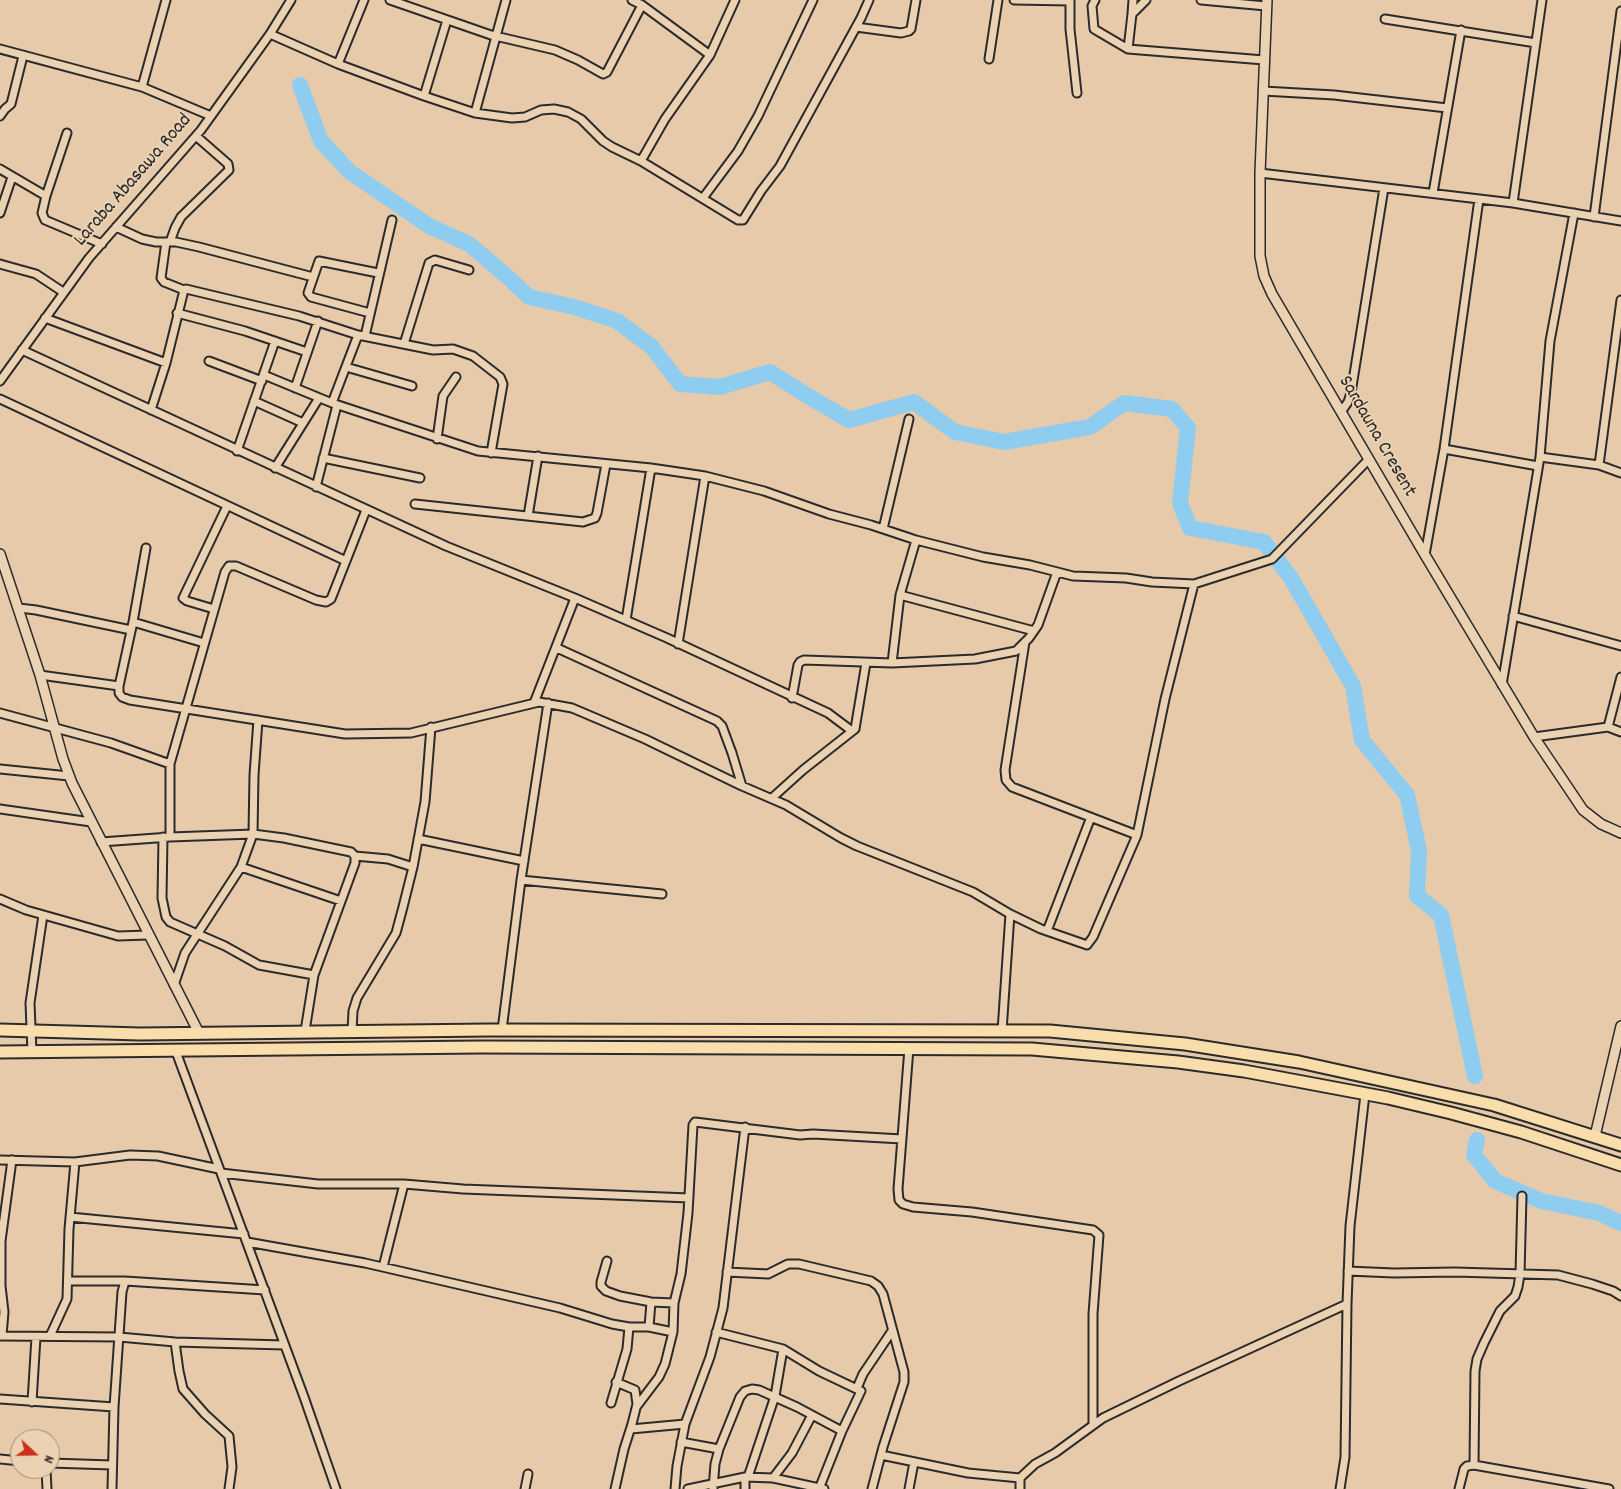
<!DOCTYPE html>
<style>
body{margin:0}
#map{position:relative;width:1621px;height:1489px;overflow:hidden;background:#e6caa9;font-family:Dekko,sans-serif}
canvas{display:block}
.north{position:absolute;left:10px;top:1429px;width:50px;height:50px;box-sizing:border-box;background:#ebd2b3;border:1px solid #9e8f7d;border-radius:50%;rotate:111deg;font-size:14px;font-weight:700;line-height:20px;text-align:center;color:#2b2b2b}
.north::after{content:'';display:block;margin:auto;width:18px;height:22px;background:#c8321e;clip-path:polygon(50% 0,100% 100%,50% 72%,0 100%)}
</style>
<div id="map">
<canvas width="1621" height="1489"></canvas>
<div class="north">N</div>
</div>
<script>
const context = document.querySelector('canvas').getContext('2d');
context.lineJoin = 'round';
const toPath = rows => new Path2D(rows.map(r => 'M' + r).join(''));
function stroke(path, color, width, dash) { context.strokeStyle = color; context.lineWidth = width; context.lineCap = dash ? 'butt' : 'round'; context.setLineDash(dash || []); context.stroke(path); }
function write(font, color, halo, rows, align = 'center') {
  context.font = font + ' Dekko,sans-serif'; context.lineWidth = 4; context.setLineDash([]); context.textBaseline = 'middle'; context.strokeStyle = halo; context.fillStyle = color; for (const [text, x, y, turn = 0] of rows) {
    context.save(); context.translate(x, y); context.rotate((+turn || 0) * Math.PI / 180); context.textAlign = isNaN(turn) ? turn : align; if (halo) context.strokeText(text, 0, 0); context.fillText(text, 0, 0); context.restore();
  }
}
stroke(toPath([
 [300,85,321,141,350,172,429,226,469,244,510,279,529,297,574,307,617,321,652,347,680,384,720,387,770,372,811,398,849,420,914,402,955,432,1004,442,1090,427,1124,403,1172,409,1188,428,1180,503,1190,528,1264,542,1291,578,1353,686,1362,740,1407,795,1419,850,1417,896,1441,915,1475,1076],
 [1477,1140,1474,1155,1495,1181,1541,1201,1599,1213,1621,1223]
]), '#8fcdf0', 16);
const minor = toPath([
 [390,0,491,35,555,50,578,60,603,74,607,72,642,5],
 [632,0,642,5,710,55],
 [1014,0,1070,1],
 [1070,0,1070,29,1077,93],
 [1095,0,1092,6,1094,29,1128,49,1264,60],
 [1201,0,1266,6],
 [1132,14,1133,0],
 [1385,19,1536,43],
 [856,27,901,33,909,31,911,29,916,0],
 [270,34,338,64,424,96,447,20],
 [0,49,142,87,211,116],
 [1128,49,1132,14,1146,0],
 [989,59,998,0],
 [338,64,364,0],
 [142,87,166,0],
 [1263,91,1334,95,1447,108],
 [424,96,475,113,512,118,525,117,541,110,554,109,568,112,581,119,603,141,612,147,641,161,738,220,743,220,761,191,780,166,861,18,869,0],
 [475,113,506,0],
 [0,116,5,109,11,104,23,56],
 [641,161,665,119,710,55,735,0],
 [0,169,46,196,42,213,45,220,102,244],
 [1260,173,1513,203,1621,221],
 [1433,193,1461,30],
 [46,196,67,133],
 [703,198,738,151,758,116,813,0],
 [1513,203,1542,0],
 [0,213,12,177],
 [1594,217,1621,11],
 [116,227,142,239,156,242,176,242,199,247,313,277],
 [166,242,161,278,164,282,184,290,186,289,299,316,358,335,433,350,453,349,473,356,500,377,503,384,491,453],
 [170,242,175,228,181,217,229,170,228,164,196,136],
 [0,264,36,274,63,292],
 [177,313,245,331,307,352],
 [370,313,311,297,308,293,319,261,378,273],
 [45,318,166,363],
 [365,336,392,220],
 [404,344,429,263,435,260,469,270],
 [22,350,446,546,575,598,667,638,828,713,852,731],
 [209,361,262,381],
 [346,367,412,386],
 [264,375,332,403,478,451,651,468,705,476,764,491,829,514,871,525,916,540,983,557,1030,565,1073,576,1126,578,1152,582,1194,584,1272,559,1369,459],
 [0,381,89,258,201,130,270,34,291,0],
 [295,388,318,321],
 [0,399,346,561],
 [254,401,303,423],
 [332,403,358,335],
 [151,410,166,363,184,290],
 [1341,412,1348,402,1351,393,1384,188],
 [437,439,443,396,456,377],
 [1444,449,1538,466],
 [237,451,275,341],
 [1540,457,1599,465,1621,473],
 [323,458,420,478],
 [1599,465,1621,300],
 [275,468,319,398],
 [316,487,337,405],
 [415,504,583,522,595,518,597,513,606,464],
 [528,516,538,456],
 [883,529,909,419],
 [146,548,133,622,119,686,119,693,122,697,130,700,345,734,411,733,539,702,572,708,645,739,742,786,786,805,841,838,857,846,973,892,1010,914,1041,929,1087,945,1093,937,1137,835,1165,699,1194,584],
 [1425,555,1444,449,1479,199],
 [900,595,1034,631],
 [19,608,36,610,131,630],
 [214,609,187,601,183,598,227,506],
 [1513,616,1621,646],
 [626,620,651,468],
 [133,622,204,643],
 [1025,642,1005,770,1006,780,1012,787,1137,835],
 [678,644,705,476],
 [557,648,717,721,722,726,732,753,742,786],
 [892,663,900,595,916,540],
 [40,675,119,686],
 [1502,685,1540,457,1550,341,1574,213],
 [792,698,798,665,800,662,804,660,892,663,975,659,1016,651,1029,638,1038,625,1057,572],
 [534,703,575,598],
 [0,713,111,743,170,764],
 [1608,727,1621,677],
 [1534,737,1608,727,1621,732],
 [0,769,69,776],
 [772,798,803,770,855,729,866,663],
 [0,809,91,822],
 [163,837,162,898,166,917,170,922,225,946,259,965,314,975],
 [170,837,170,764,225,572,229,566,236,566,316,600,326,602,331,599,366,510],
 [418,839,524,861],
 [101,842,170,837,253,834,284,838,351,852,355,856,355,863,314,975,305,1031],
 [355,856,388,859,413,867],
 [241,867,341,901],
 [521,880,662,894],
 [0,899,26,910,118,936,148,935],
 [1047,931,1091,817],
 [174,985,185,953,241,867,253,834,254,775,258,720],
 [502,1030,521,880,548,703],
 [352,1031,353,1011,357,998,396,933,403,907,413,867,425,802,431,727],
 [1002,1031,1010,914],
 [909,1048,898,1189,899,1200,903,1204,913,1207,972,1212,1093,1230,1099,1235,1093,1314,1093,1425],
 [175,1049,304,1397,336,1489],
 [32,1052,30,1003,43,915],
 [0,1160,75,1162,130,1155,158,1156,219,1169],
 [221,1173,318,1184,404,1184,463,1189,689,1198],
 [70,1217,244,1234],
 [247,1242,365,1263,560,1308,612,1324,629,1327,649,1327,673,1332],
 [607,1261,601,1282,601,1286,606,1291,620,1296,651,1302,674,1303],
 [383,1267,404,1184],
 [1348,1271,1394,1273,1455,1272,1558,1275,1592,1284,1613,1291,1621,1296],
 [727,1272,768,1274,788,1264,799,1264,871,1281,878,1286,883,1294,904,1372,904,1382,883,1447,872,1489],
 [68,1281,125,1281,265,1290],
 [649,1327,651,1302],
 [716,1332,783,1349,819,1371,861,1391,842,1431,819,1489],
 [0,1336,119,1337,175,1342,284,1345],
 [2,1336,4,1312,1,1286,1,1241,12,1160],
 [50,1336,67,1299,69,1229,75,1162],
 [175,1342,179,1371,183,1389,205,1414,229,1436,232,1467,229,1489],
 [857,1388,863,1374,892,1331],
 [0,1399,114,1407],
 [32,1402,36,1337],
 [611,1403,627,1349,629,1327],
 [637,1406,659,1377,665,1364,673,1332,674,1303,681,1274,688,1213,693,1125,695,1122,800,1135,813,1134,902,1139],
 [631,1429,685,1424],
 [681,1442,719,1449],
 [881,1455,968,1473,1020,1478,1035,1464,1055,1453,1103,1418,1179,1381,1347,1304],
 [0,1459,20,1461],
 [50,1463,112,1465],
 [1474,1465,1475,1371,1477,1359,1484,1343,1500,1311,1515,1296,1518,1287,1520,1274,1522,1196],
 [46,1469,47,1489],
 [748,1477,775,1396,783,1349],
 [773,1478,792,1453,812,1415],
 [1020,1478,1020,1489],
 [112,1489,114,1407,122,1292,125,1281],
 [525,1489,528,1474],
 [615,1489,624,1449,632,1424,637,1404,635,1390,616,1382],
 [675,1489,677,1466,685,1424,710,1357,723,1308,745,1127],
 [688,1489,745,1477,773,1478,824,1489],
 [713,1489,715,1464,719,1449,740,1397,745,1391,752,1389,759,1390,797,1407,842,1431],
 [745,1489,745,1477],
 [909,1489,914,1462],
 [1340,1489,1345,1457,1347,1304,1350,1226,1365,1094],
 [1459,1489,1464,1469,1467,1466,1474,1465,1609,1489]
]);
const tertiary = toPath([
 [1267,0,1260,173,1260,256,1264,276,1272,294,1425,555,1534,737,1583,810,1601,824,1621,833],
 [0,554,40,675,63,759,72,783,199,1033],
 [1595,1136,1621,1026]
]);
const primary = toPath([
 [0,1030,140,1034,489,1030,1050,1031,1185,1044,1299,1062,1494,1105,1621,1145],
 [0,1052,481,1047,1032,1049,1178,1062,1244,1071,1388,1098,1451,1113,1521,1132,1621,1165]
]);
stroke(minor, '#2b2b2b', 11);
stroke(tertiary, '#2b2b2b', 12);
stroke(primary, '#2b2b2b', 15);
stroke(minor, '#ebd2b3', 7);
stroke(tertiary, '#ebd2b3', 9);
stroke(primary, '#f9deab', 11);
write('20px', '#2b2b2b', '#ebd2b3', [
 ["Laraba Abasawa Road",134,181,-49],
 ["Sardauna Cresent",1376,437,60]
]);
</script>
